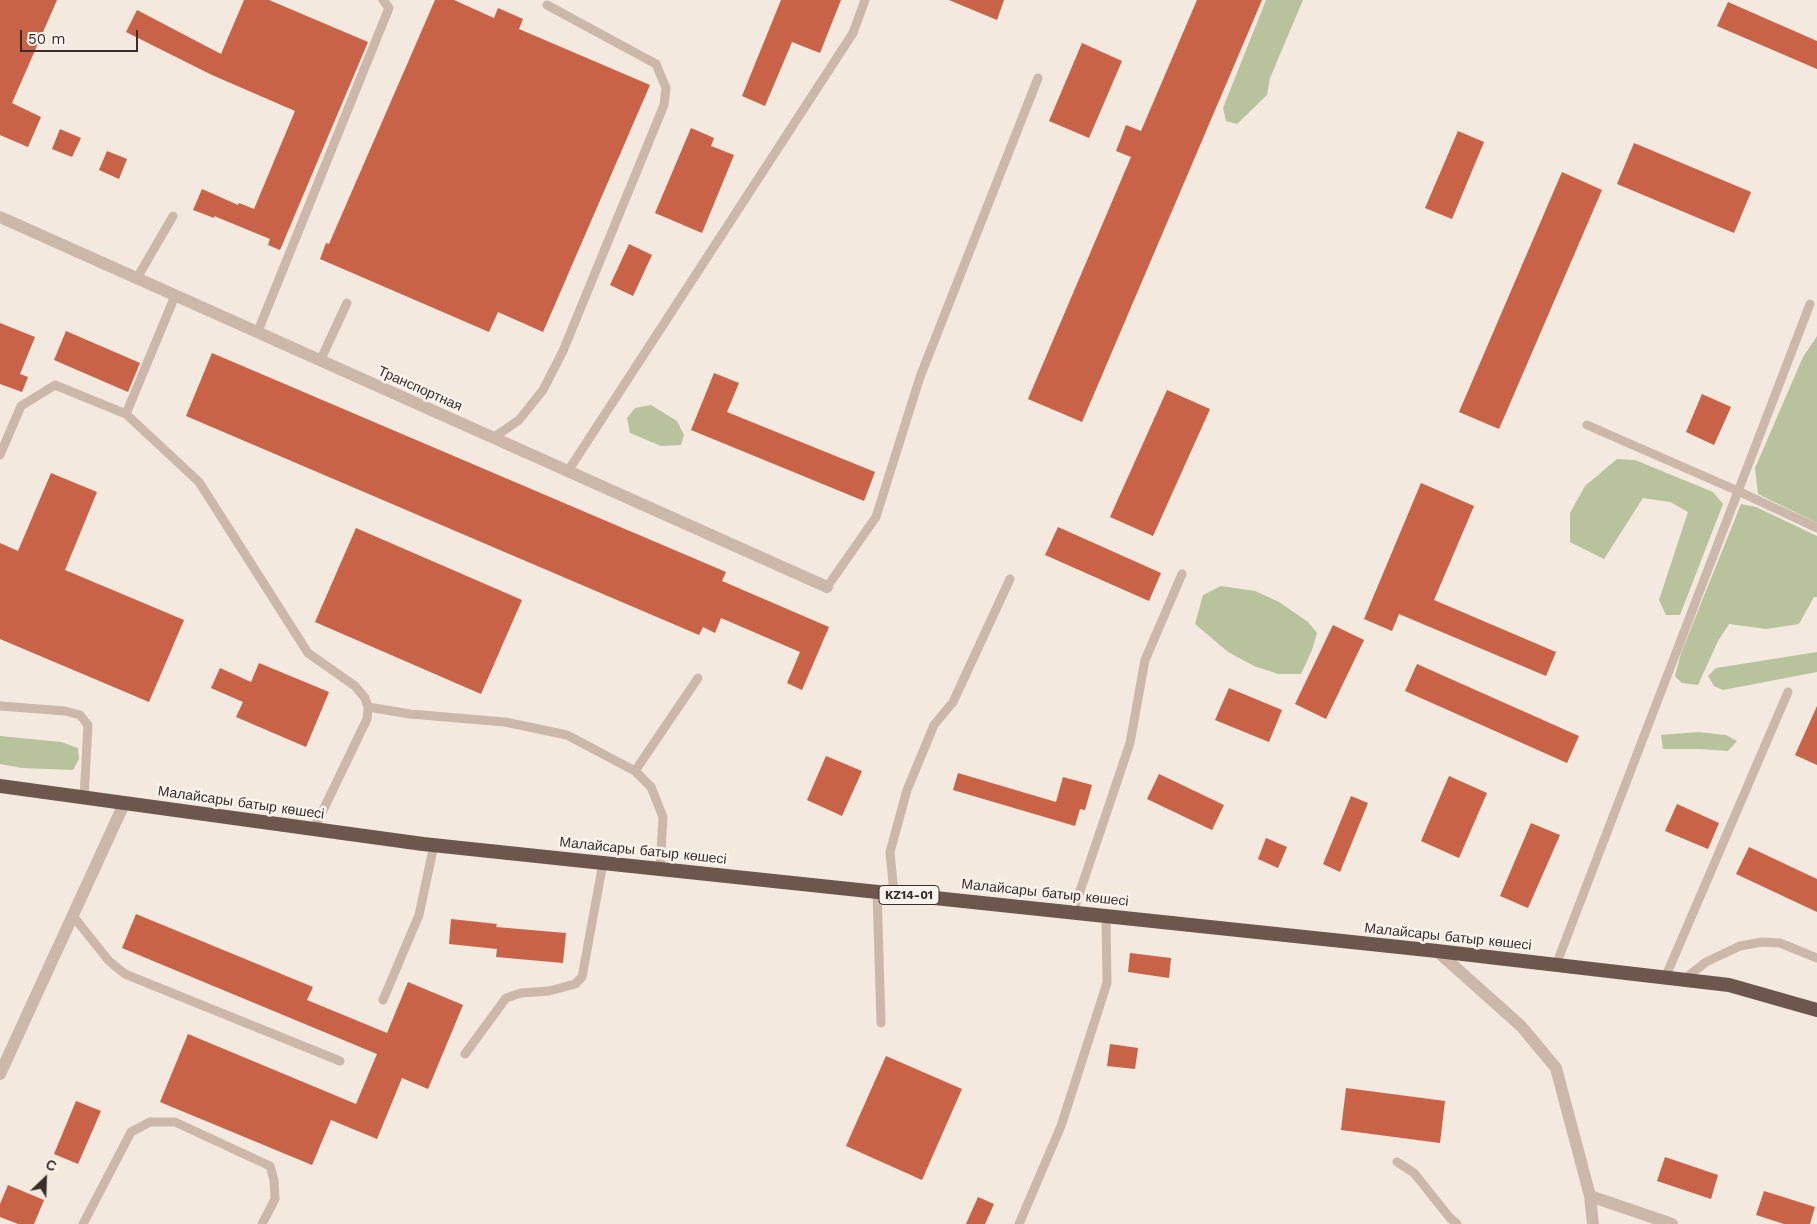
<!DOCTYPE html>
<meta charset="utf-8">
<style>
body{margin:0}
#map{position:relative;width:1817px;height:1224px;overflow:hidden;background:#f3e9df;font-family:"Work Sans",sans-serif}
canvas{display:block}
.north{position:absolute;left:20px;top:1154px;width:50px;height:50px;-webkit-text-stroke:4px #fbf3ec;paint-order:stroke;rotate:24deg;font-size:14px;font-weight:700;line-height:20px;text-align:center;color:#392e2a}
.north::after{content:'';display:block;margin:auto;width:18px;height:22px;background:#392e2a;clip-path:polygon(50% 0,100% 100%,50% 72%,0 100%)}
.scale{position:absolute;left:20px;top:30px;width:118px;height:22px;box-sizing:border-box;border:2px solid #392e2a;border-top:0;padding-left:6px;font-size:15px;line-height:18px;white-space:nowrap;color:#392e2a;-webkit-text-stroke:4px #fbf3ec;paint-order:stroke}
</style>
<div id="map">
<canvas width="1817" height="1224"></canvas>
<div class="north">С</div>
<div class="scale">50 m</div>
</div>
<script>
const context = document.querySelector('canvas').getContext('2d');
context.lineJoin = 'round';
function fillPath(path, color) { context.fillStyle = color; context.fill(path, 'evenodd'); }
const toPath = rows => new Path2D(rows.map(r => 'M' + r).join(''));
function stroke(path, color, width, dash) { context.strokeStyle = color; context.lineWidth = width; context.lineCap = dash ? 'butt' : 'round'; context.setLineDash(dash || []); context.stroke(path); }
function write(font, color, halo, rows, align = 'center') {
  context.font = font + ' "Work Sans",sans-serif'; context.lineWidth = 5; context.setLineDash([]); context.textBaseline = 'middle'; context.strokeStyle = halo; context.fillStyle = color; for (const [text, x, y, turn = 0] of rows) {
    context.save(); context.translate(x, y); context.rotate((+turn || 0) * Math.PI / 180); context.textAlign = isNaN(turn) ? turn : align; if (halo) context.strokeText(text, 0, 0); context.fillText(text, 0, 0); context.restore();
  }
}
fillPath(toPath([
 [1266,0,1303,0,1270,78,1267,95,1237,124,1226,121,1223,108],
 [1817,336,1817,523,1758,494,1755,468,1803,357],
 [651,405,677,421,684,435,681,445,661,446,630,433,627,418,635,408],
 [1617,459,1635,460,1713,492,1723,504,1680,615,1666,615,1659,600,1688,512,1670,502,1643,498,1604,559,1570,542,1570,513,1585,486],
 [1741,504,1756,507,1817,536,1817,597,1814,597,1799,624,1766,629,1729,624,1718,641,1698,685,1682,683,1675,676,1681,653],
 [1221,586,1255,591,1279,602,1308,622,1317,633,1312,650,1301,674,1278,674,1254,666,1228,652,1195,624,1203,595],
 [1817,652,1817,672,1723,690,1714,686,1708,676,1716,668],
 [1698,732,1726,735,1737,741,1728,751,1700,749,1663,749,1661,735],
 [0,736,61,742,78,748,79,759,73,770,22,768,0,764]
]), '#b8c39e');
fillPath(toPath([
 [0,0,57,0,12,103,41,117,28,147,0,135],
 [244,0,269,0,368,42,280,250,268,245,270,239,214,216,214,218,193,210,202,189,238,205,239,203,254,209,295,111,212,75,126,32,137,10,221,54],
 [435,0,454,0,494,18,498,8,523,19,519,29,650,85,543,332,498,312,489,332,320,259,326,243,329,244],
 [781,0,841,0,820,53,792,42,765,106,742,96],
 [949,0,1004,0,997,20],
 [1197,0,1262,0,1082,422,1028,399,1131,157,1116,151,1126,125,1141,131],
 [1728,2,1817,41,1817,69,1717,26],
 [1082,43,1122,61,1089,138,1049,121],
 [691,128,714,138,711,146,734,155,702,233,655,213],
 [60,129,81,138,72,157,52,149],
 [1458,131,1484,142,1452,219,1425,208],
 [1634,143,1751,192,1734,233,1617,184],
 [107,151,127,159,119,179,99,170],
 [1562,172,1602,190,1499,429,1459,412],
 [629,244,652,255,633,296,610,285],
 [0,323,35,337,20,374,28,377,22,392,0,384],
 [66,331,140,363,128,392,54,360],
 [212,353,726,572,722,581,829,627,802,690,787,683,800,652,721,618,715,633,703,627,699,635,186,416],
 [714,373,739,383,727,412,875,472,864,501,691,430],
 [1167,390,1210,409,1153,536,1110,517],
 [1702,394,1731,407,1714,445,1686,432],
 [51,473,97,492,65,570,184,620,149,702,0,639,0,543,18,551],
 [1421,483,1474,506,1434,600,1556,652,1546,676,1399,614,1392,631,1364,619],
 [1058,527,1161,573,1149,601,1045,555],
 [356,528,522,600,481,694,315,622],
 [1333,625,1364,640,1326,719,1295,704],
 [259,663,329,692,306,747,236,717,243,702,211,688,220,668,251,682],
 [1417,664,1579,736,1567,763,1405,691],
 [1229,688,1282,710,1269,742,1215,720],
 [1817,706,1817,765,1795,755],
 [826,756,862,771,842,816,807,800],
 [958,773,1056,802,1063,777,1092,785,1085,810,1080,809,1075,826,953,790],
 [1159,774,1224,805,1212,830,1147,799],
 [1449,776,1487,793,1459,858,1421,841],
 [1351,796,1368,803,1340,872,1323,864],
 [1677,804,1719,823,1708,849,1665,831],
 [1531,823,1560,835,1528,908,1500,896],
 [1266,838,1287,847,1278,868,1258,859],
 [1749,847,1817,879,1817,912,1736,874],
 [136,914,313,987,307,1000,387,1033,408,982,463,1005,428,1089,402,1078,377,1139,331,1120,312,1165,160,1102,188,1034,356,1104,377,1054,122,948],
 [451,919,497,924,496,927,566,933,563,963,496,957,497,949,449,944],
 [1130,953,1171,958,1169,978,1128,972],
 [1110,1044,1138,1048,1135,1069,1107,1066],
 [886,1056,962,1089,922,1180,846,1146],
 [1346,1088,1445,1101,1440,1143,1341,1130],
 [76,1101,101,1111,78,1164,54,1154],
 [1665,1157,1718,1175,1711,1199,1657,1181],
 [8,1185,44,1200,34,1224,18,1224,0,1217,0,1204],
 [1764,1191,1815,1207,1810,1224,1784,1224,1756,1215],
 [978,1197,994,1204,985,1224,966,1224]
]), '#c86348');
stroke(toPath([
 [137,278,173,216],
 [258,331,389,8,383,0],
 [320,361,347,303],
 [126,414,199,482,308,653,355,686,365,698,368,707,367,719,314,829],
 [1587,425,1738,491,1817,528],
 [493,438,519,420,543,390,563,351,664,105,666,88,656,64,547,5],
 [0,455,21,406,55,385,126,414,175,296],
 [568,471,853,33,865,0],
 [827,587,876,517,920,377,1038,78],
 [0,706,65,711,80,715,88,725,84,798],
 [368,707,410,714,505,722,567,735,635,771,651,787,663,817,660,869],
 [635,771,698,678],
 [877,892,881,1023],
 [894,894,890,852,907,790,934,725,953,702,1010,579],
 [1073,912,1130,743,1145,660,1182,574],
 [73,916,109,961,125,974,340,1061],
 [1556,965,1810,304],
 [1665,978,1788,692],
 [1683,980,1706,962,1740,946,1762,942,1780,943,1817,958],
 [383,1000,419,915,434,845],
 [465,1054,506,998,521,993,549,991,564,987,575,984,582,977,603,863],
 [1397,1162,1414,1173,1450,1218,1457,1224],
 [83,1224,131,1132,150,1122,175,1122,270,1166,274,1180,275,1199,262,1224],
 [1019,1224,1061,1126,1107,983,1106,916]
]), '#ccb8aa', 9);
stroke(toPath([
 [0,217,827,587],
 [1437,951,1521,1026,1556,1068,1590,1196,1593,1224],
 [0,1074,124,804],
 [1590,1196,1672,1224]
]), '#ccb8aa', 12);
stroke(toPath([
 [0,786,423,844,1437,951,1729,985,1817,1010]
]), '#6c564e', 14);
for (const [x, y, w] of [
 [909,895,60]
]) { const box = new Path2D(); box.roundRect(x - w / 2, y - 9.5, w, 19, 4); context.fillStyle = '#fbf3ec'; context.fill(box); stroke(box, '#392e2a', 1); }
write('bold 12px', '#392e2a', null, [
 ["KZ14-01",909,895]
]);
write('14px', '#392e2a', '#fbf3ec', [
 ["Транспортная",420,389,24],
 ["Малайсары батыр көшесі",241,803,8],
 ["Малайсары батыр көшесі",643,851,6],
 ["Малайсары батыр көшесі",1045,893,6],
 ["Малайсары батыр көшесі",1448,937,6]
]);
</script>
